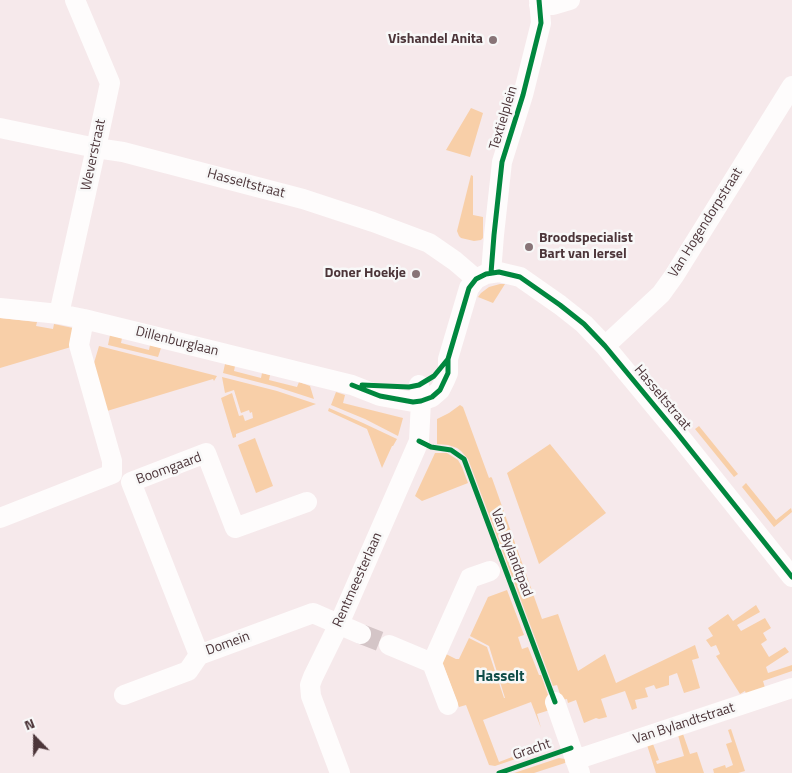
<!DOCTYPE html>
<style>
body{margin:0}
#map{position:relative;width:792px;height:773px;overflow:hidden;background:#f6e9eb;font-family:"Titillium Web",sans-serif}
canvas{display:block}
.north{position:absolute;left:10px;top:713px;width:50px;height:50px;-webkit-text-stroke:4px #f8f8f8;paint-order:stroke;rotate:338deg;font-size:14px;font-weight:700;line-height:20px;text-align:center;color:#4c3539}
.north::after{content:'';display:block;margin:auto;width:18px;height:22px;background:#4c3539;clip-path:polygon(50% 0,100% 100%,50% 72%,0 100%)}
</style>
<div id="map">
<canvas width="792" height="773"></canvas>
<div class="north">N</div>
</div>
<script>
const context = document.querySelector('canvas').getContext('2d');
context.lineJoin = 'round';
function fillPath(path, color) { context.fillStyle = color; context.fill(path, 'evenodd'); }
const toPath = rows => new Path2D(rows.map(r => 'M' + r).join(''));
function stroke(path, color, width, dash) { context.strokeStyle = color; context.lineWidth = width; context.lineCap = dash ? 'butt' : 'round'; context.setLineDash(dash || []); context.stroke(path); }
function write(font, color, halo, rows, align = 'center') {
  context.font = font + ' "Titillium Web",sans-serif'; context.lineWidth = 5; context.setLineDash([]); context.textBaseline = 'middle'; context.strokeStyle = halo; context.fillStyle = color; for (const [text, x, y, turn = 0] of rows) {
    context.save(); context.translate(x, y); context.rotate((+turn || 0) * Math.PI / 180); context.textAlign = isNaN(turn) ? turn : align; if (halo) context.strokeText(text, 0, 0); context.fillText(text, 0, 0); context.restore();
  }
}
fillPath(toPath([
 [471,108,483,113,470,157,446,150],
 [471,175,473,176,473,215,483,217,483,238,481,240,474,241,461,238,459,236,457,231],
 [500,284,505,284,493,303,478,297,481,293,489,287],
 [0,318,37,322,36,326,53,329,54,324,73,328,71,347,0,368],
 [110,335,122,338,121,343,149,350,150,345,161,348,158,357,108,345],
 [99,346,217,376,214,381,213,379,107,411,94,363],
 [225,364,235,366,234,371,261,378,262,373,270,375,269,380,297,387,299,382,310,386,314,399,277,387,223,373],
 [222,377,277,391,316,404,236,434,236,437,233,438,221,398,232,393,239,416,243,415,245,421,253,418,252,412,250,413,249,410,241,413,234,390,225,393],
 [336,392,345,395,343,403,403,418,398,436,365,419,331,405],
 [460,405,463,407,489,478,491,477,492,478,542,619,558,614,578,671,605,654,616,683,695,645,699,658,692,660,700,688,684,693,677,673,669,676,669,685,656,689,654,685,645,688,648,697,635,700,637,708,632,710,625,691,601,699,607,717,599,719,596,718,584,723,576,700,568,703,567,699,562,700,557,685,553,686,468,459,461,451,457,448,448,445,437,444,437,419,449,413],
 [329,408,363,423,397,439,393,446,392,446,382,468,367,429,328,411],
 [699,426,738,474,734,477,695,429],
 [255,438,273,486,256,493,238,445],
 [550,444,606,513,539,564,507,473],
 [435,453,447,453,458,460,462,467,468,483,422,501,415,496],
 [746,483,776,520,791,508,792,512,774,527,742,487],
 [507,590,524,635,518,637,522,649,528,647,539,675,541,675,553,709,537,714,541,728,531,702,483,720,499,762,546,744,548,748,495,766,489,765,466,705,459,707,441,659,444,653,456,659,459,659,469,638,487,647,504,698,505,698,489,646,470,636,488,597],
 [756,605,760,612,737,625,741,631,765,618,771,628,763,633,767,640,761,644,769,657,785,647,789,652,766,667,768,673,792,665,792,671,763,681,766,691,747,696,745,691,740,694,716,656,720,654,716,645,711,647,706,640,713,636,708,628,728,614,733,621],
 [731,729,745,771,738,773,714,773,713,769,725,765,726,768,733,765,726,744,732,742,728,730],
 [683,734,690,754,697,752,704,773,656,773,647,745,653,744,659,760,656,761,657,764,684,756,678,735],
 [559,758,565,759,568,762,534,773,514,773]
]), '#f8cfa8');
stroke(toPath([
 [361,634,389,645]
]), '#d4c5c7', 20, [20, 10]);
stroke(toPath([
 [539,5,553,5,570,0],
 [0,128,96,148,123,152,303,199,373,222,429,243,455,261,476,279],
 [491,273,494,235,502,162,523,95,541,23,539,0],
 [0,308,59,314,84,319,352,385,380,396,413,402,421,401,432,397,440,390,445,380,448,373,448,359,469,288,476,279,486,274,499,272,520,277,560,305,584,324,605,346,677,433,792,577],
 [59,314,96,148,110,83,75,0],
 [605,346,661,294,674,276,792,86],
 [0,518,112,474,112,461,79,345,84,319],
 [389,645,432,663],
 [199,655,131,482,206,453,235,528,307,502],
 [124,695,188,671,199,655,313,613,361,634],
 [555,702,580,773],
 [448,705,432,663,470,578,490,571],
 [575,760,792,688],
 [340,773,311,696,310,685,313,677,339,624,419,441,421,401,419,385]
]), '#fefcfc', 20);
stroke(toPath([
 [491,273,494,235,502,162,523,95,541,23,539,0],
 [352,385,380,396,413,402,421,401,432,397,440,390,448,373,448,359,469,288,476,279,486,274,499,272,520,277,560,305,584,324,605,346,677,433,792,577],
 [362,385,409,387,419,385,434,376,448,359],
 [419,441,431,447,451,450,464,459,555,702],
 [499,773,571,748]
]), '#00873e', 5);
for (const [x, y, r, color] of [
 [493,40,5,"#887477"],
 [529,247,5,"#887477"],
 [416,274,5,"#887477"]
]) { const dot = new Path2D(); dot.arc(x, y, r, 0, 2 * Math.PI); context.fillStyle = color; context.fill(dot); stroke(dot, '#f8f8f8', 2); }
write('bold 14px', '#4c3539', '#f8f8f8', [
 ["Vishandel Anita",483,40],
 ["Broodspecialist",539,239,"left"],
 ["Bart van Iersel",539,255,"left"],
 ["Doner Hoekje",406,274]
], 'right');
write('14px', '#4c3539', '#f8f8f8', [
 ["Textielplein",504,118,-73],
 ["Weverstraat",94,155,-78],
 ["Hasseltstraat",246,184,15],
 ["Van Hogendorpstraat",706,223,-58],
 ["Dillenburglaan",177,342,14],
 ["Hasseltstraat",662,398,50],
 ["Boomgaard",169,469,-20],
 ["Van Bylandtpad",511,553,69],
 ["Rentmeesterlaan",358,580,-66],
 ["Domein",228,644,-20],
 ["Van Bylandtstraat",684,724,-18],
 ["Gracht",532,750,-19]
]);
write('bold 15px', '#0e4c47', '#f8f8f8', [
 ["Hasselt",500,677]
]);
</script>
